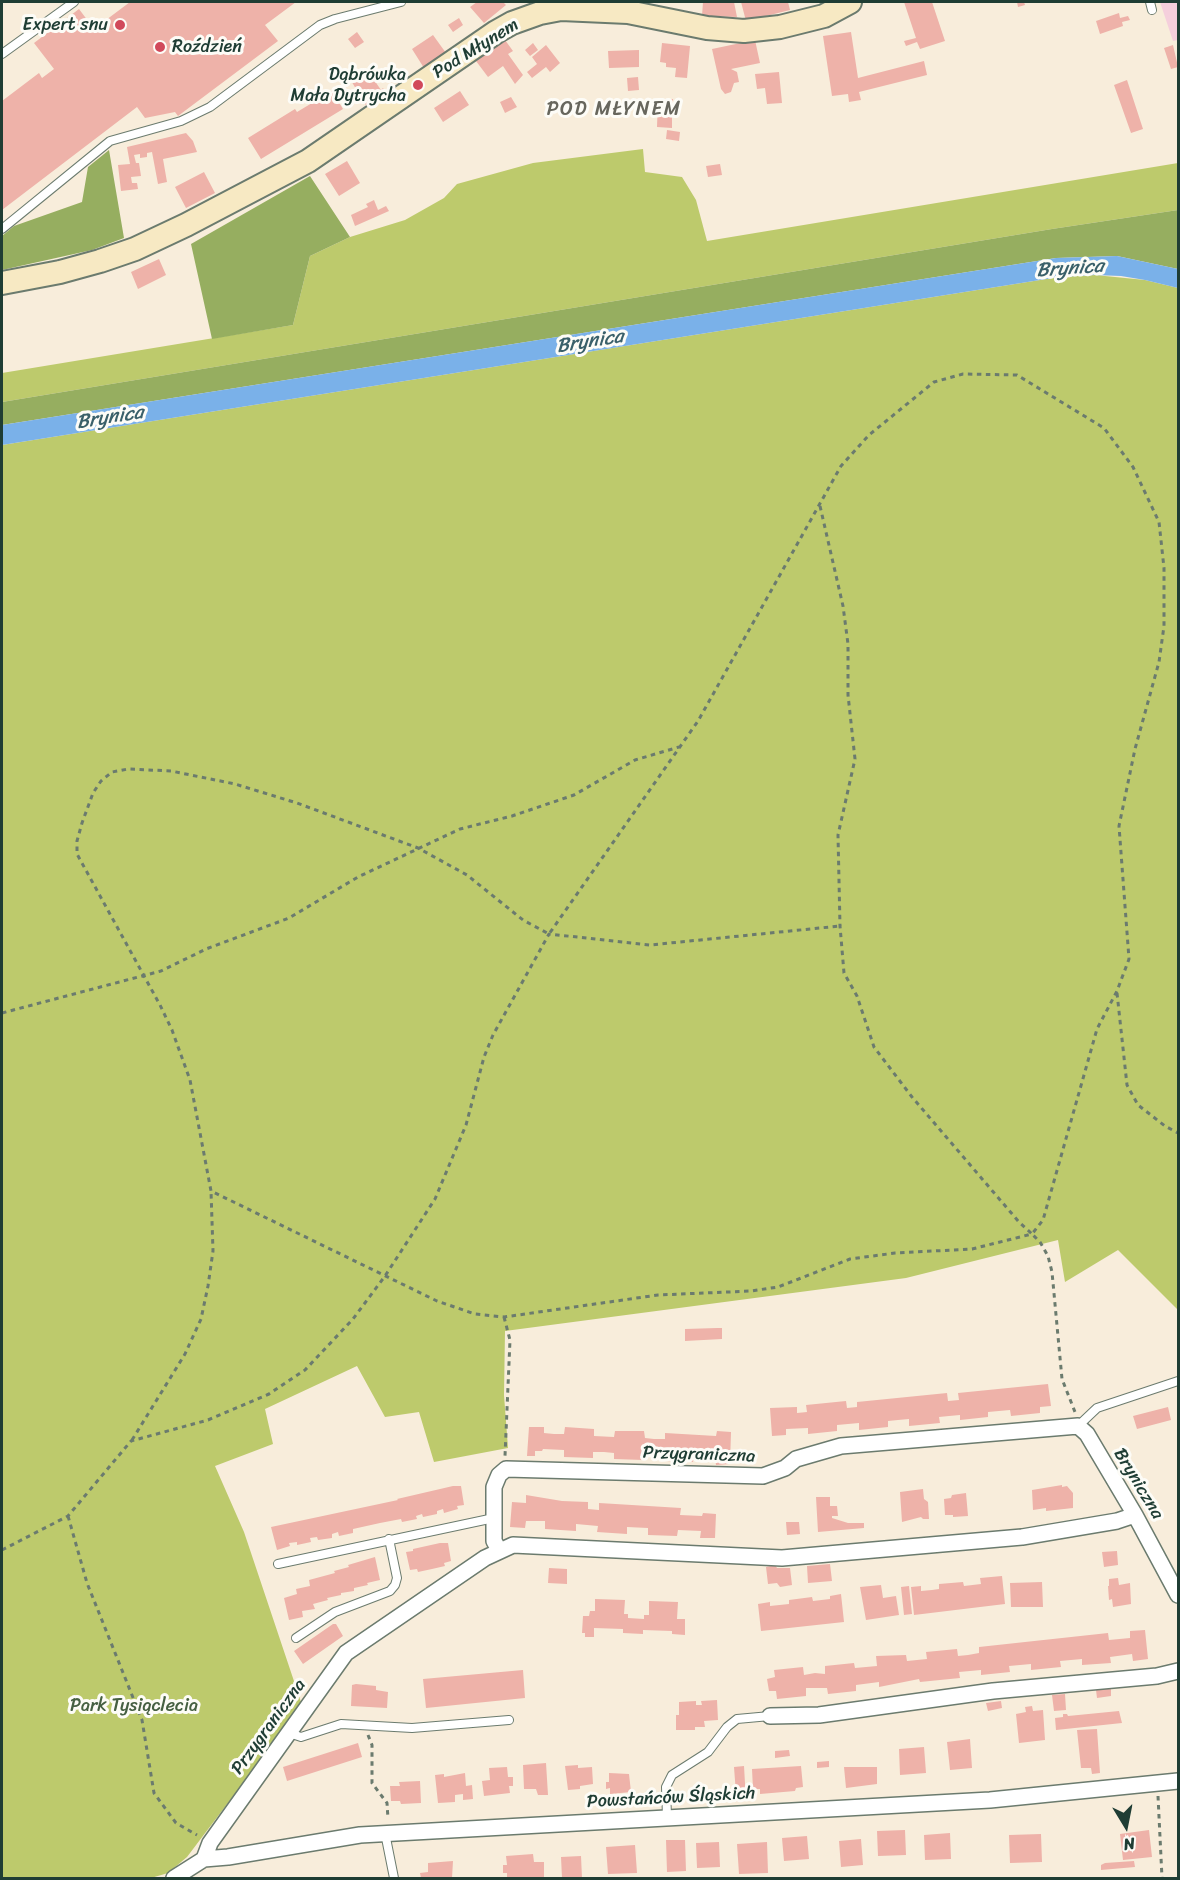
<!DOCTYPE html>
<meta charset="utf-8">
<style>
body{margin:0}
#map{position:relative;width:1180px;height:1880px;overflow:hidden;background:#f8eddb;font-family:Sriracha,sans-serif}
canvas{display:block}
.frame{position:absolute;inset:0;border:3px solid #1f3d34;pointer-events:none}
.north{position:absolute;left:1096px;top:1796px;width:60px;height:60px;-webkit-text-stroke:4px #fdfcf7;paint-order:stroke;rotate:170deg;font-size:16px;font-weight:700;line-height:24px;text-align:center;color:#1f3d34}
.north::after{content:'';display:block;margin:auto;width:21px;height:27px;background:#1f3d34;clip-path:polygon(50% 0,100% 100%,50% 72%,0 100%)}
</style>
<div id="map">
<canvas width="1180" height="1880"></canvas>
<div class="frame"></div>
<div class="north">N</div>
</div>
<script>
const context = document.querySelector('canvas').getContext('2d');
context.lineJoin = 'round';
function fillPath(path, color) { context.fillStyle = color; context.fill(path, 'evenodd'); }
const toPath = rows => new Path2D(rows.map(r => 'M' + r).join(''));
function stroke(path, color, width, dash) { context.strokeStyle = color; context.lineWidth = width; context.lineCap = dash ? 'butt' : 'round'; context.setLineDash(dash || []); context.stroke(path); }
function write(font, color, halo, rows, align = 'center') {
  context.font = font + ' Sriracha,sans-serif'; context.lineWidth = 6; context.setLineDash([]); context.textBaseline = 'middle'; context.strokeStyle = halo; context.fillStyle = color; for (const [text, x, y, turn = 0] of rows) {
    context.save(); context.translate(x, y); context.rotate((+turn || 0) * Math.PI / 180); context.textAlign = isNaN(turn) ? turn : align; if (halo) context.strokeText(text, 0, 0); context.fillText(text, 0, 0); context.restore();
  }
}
fillPath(toPath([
 [1160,2,1178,2,1178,40,1173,41]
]), '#f5cfdc');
fillPath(toPath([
 [643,149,645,172,682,177,696,200,707,241,1178,163,1178,210,1052,229,2,402,2,373,293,325,310,256,350,237,405,220,444,198,457,184,533,163],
 [1095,275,1145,280,1178,288,1178,1310,1118,1250,1065,1282,1058,1240,906,1278,505,1331,504,1395,508,1448,434,1462,419,1412,385,1417,357,1366,265,1409,273,1444,215,1466,244,1532,302,1705,187,1857,168,1873,151,1878,2,1878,2,445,1059,277]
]), '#bdca6c');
fillPath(toPath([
 [109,150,124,238,92,250,2,270,2,236,14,226,82,202,88,167],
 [310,176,350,237,310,256,293,325,212,339,191,244],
 [1178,210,1178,269,1117,256,1056,258,2,425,2,402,1052,229]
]), '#96ae60');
fillPath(toPath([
 [1117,256,1178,269,1178,288,1145,280,1121,276,1095,275,1059,277,2,445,2,425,1056,258]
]), '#7ab1e9');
fillPath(toPath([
 [130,2,296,2,265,25,278,41,178,116,175,112,145,118,137,107,2,210,2,101,39,73,42,78,54,69,34,43,79,9,94,29],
 [477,2,503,2,506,5,484,23,470,7],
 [703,2,734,2,737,17,702,16],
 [741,2,788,2,790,10,746,21],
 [904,2,932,2,945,41,920,49,917,42,906,46,904,41,916,38],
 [1017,2,1024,2,1025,5,1018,7],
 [1119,13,1120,18,1128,16,1130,20,1122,22,1123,26,1100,34,1096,21],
 [459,18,463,25,453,32,448,25],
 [357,32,364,42,355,48,348,39],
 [851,32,858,78,924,61,927,75,859,92,861,100,849,102,848,94,832,96,823,36],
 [433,35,446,53,424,68,412,49],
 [505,40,513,51,508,54,523,75,515,84,503,66,488,77,476,61],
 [755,40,760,63,731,69,737,72,739,82,734,83,731,92,725,94,721,89,712,49],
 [533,43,538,50,530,56,525,50],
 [662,43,690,46,687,78,675,77,676,68,666,67,666,63,660,62],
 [546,45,560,63,550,72,546,67,532,78,527,72,537,64,532,57],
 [1173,45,1178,67,1171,69,1164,48],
 [639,50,639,67,609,68,608,51],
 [368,71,381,90,383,88,385,92,383,94,385,95,367,107,350,79],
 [779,72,782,103,767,104,765,88,757,89,755,74],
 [638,77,639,90,628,91,627,78],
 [1127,80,1143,129,1131,133,1114,85],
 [332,91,343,109,261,159,248,138,295,109,297,112],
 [460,91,469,105,443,122,434,108],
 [511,97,517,107,505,113,500,102],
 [658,99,673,99,672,108,679,109,678,116,672,116,672,128,657,127],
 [667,130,680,132,679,141,666,139],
 [186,133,193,141,197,152,163,159,167,182,158,184,152,152,147,153,147,157,140,158,140,154,134,155,136,163,139,163,141,176,131,177,132,183,137,183,138,189,121,191,118,165,130,164,127,147],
 [347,161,360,183,339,196,325,174],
 [720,164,722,175,708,177,706,166],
 [204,172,215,193,186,208,175,187],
 [374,200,378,210,386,206,389,211,355,226,351,215,368,207,366,204],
 [159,259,166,275,138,289,131,272],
 [717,1328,722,1328,722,1339,685,1341,685,1329],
 [1048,1384,1051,1406,1040,1407,1040,1413,1011,1416,1010,1410,988,1412,988,1417,960,1420,960,1415,949,1416,939,1417,940,1423,909,1426,909,1419,898,1420,888,1421,888,1427,859,1430,859,1423,837,1425,837,1431,808,1434,808,1428,786,1429,786,1435,772,1436,770,1408,797,1407,797,1413,807,1412,806,1405,846,1401,847,1408,857,1407,857,1402,947,1393,948,1401,959,1400,958,1393],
 [1168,1407,1171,1420,1137,1429,1133,1416],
 [529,1427,544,1427,544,1433,554,1434,564,1434,565,1427,594,1429,594,1436,614,1437,615,1431,644,1431,645,1438,654,1439,665,1439,665,1433,716,1436,717,1431,731,1432,730,1464,716,1465,715,1457,694,1456,693,1462,664,1461,664,1455,654,1454,645,1454,643,1460,614,1459,614,1453,604,1452,593,1452,593,1458,564,1457,564,1450,543,1449,542,1451,535,1451,535,1456,527,1456],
 [1062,1485,1062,1487,1067,1486,1073,1493,1073,1508,1046,1511,1046,1508,1033,1510,1032,1490],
 [453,1486,461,1486,464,1505,457,1506,458,1509,444,1513,443,1509,437,1511,437,1514,423,1517,422,1514,416,1516,417,1519,402,1522,401,1519,380,1523,353,1529,353,1533,339,1536,338,1532,332,1534,332,1538,318,1540,317,1537,310,1538,311,1542,297,1545,297,1542,289,1543,290,1546,277,1550,271,1527,398,1500,397,1499],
 [923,1489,924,1499,928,1502,929,1519,923,1519,921,1517,902,1522,900,1492],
 [966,1493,968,1516,953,1517,953,1515,945,1515,944,1499,951,1498,952,1495],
 [526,1495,562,1501,588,1502,588,1509,599,1510,599,1503,681,1508,680,1515,702,1516,703,1513,716,1514,715,1538,700,1538,701,1531,678,1530,677,1536,648,1535,648,1528,627,1527,627,1534,597,1532,598,1526,576,1524,576,1531,545,1529,545,1521,526,1521,525,1528,510,1527,512,1502,526,1503],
 [816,1497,830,1497,830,1506,837,1506,838,1516,832,1516,832,1518,848,1523,864,1523,864,1528,818,1532],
 [786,1522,799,1522,800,1534,787,1535],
 [440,1543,448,1543,451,1561,444,1563,445,1566,432,1569,418,1572,417,1569,410,1570,406,1552,413,1551,413,1549],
 [1117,1551,1118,1565,1104,1567,1102,1552],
 [375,1557,380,1580,367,1583,368,1585,354,1588,354,1591,341,1593,341,1595,327,1598,328,1600,313,1604,315,1609,302,1611,303,1617,289,1620,284,1598,297,1594,296,1589,310,1586,309,1580,335,1573,334,1571,349,1567,348,1565],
 [830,1564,832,1581,808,1583,807,1566],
 [775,1565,777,1568,790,1568,792,1585,780,1587,777,1583,768,1584,766,1567],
 [549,1568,567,1569,567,1584,548,1583],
 [1002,1576,1005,1604,914,1615,911,1587,921,1586,921,1591,932,1590,939,1589,939,1584,963,1582,964,1586,981,1584,980,1578],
 [1118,1578,1119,1585,1130,1583,1131,1604,1113,1607,1112,1599,1109,1600,1108,1586,1109,1586,1109,1579],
 [1042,1582,1043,1607,1011,1607,1010,1583],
 [881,1585,883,1598,896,1596,899,1615,866,1620,860,1587],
 [909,1586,912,1614,904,1615,901,1587],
 [841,1594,844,1622,761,1631,758,1604,770,1602,770,1606,789,1604,789,1600,812,1597,813,1601,830,1599,830,1596],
 [595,1599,625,1600,624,1614,628,1614,628,1618,644,1619,644,1615,649,1615,649,1601,678,1602,677,1619,685,1619,685,1635,672,1634,672,1631,643,1630,643,1634,623,1633,623,1629,594,1628,594,1637,585,1637,585,1633,582,1633,583,1616,589,1616,590,1611,595,1611],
 [333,1624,336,1624,343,1636,303,1664,294,1651],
 [1145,1630,1148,1659,1133,1661,1132,1654,1110,1657,1111,1663,1082,1665,1082,1659,1060,1661,1061,1667,1031,1670,1031,1664,1009,1666,1010,1672,981,1675,981,1670,959,1672,960,1678,920,1682,919,1679,879,1687,879,1682,856,1685,856,1691,828,1694,827,1688,806,1688,806,1696,777,1699,776,1691,769,1691,767,1679,775,1677,774,1670,803,1667,804,1675,815,1673,825,1674,825,1666,854,1663,855,1668,877,1666,876,1656,906,1655,907,1661,927,1659,926,1652,957,1649,958,1656,968,1655,979,1653,979,1647,1108,1633,1109,1640,1130,1638,1130,1631],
 [523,1670,525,1698,426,1708,423,1679],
 [356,1684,376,1686,376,1690,388,1692,387,1708,351,1706,352,1685],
 [1111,1688,1111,1696,1097,1698,1096,1690],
 [1065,1694,1066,1710,1054,1711,1052,1695],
 [717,1700,718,1720,704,1721,705,1727,695,1727,695,1730,676,1730,676,1715,679,1715,679,1702,696,1701,696,1705,702,1705,701,1701],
 [1001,1701,1002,1708,988,1711,986,1703],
 [1032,1706,1033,1711,1043,1710,1045,1740,1019,1743,1016,1714,1026,1712,1025,1707],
 [1119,1711,1122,1723,1056,1730,1055,1718,1063,1717,1063,1714,1067,1714,1068,1716],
 [1097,1729,1100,1773,1092,1774,1091,1768,1081,1768,1077,1730],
 [970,1739,972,1768,950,1770,947,1742],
 [358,1743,362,1757,287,1781,283,1767],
 [924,1747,926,1773,900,1775,899,1749],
 [789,1750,790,1756,775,1758,775,1751],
 [829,1761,829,1767,817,1768,817,1762],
 [546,1763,548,1795,538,1795,536,1789,524,1789,523,1765],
 [578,1765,578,1768,592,1767,593,1784,580,1786,580,1789,568,1790,565,1766],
 [744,1766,746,1801,730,1802,730,1794,736,1794,734,1767],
 [801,1766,803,1787,796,1788,795,1791,760,1794,760,1789,753,1789,752,1769],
 [507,1767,508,1777,513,1777,513,1786,509,1786,510,1793,484,1796,482,1781,490,1780,489,1768],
 [844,1767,877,1767,877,1784,846,1788],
 [465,1773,466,1786,472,1785,473,1799,463,1800,463,1794,455,1795,455,1802,438,1803,435,1775,444,1774,444,1777],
 [609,1773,629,1774,631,1792,610,1794,610,1788,606,1789,606,1782,609,1782],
 [420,1781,421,1803,401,1804,400,1801,391,1801,390,1786,400,1786,399,1782],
 [905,1830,906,1855,878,1856,877,1831],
 [1149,1830,1152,1857,1123,1860,1120,1834],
 [950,1833,951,1859,925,1860,924,1835],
 [1041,1834,1042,1862,1010,1863,1009,1835],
 [807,1836,809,1859,784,1861,782,1838],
 [861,1839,863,1865,841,1867,839,1841],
 [666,1840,685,1840,686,1871,667,1872],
 [719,1842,720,1867,697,1868,696,1843],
 [767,1842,768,1873,739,1874,737,1844],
 [635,1845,637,1873,608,1874,606,1847],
 [533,1854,534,1862,544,1862,544,1878,507,1878,507,1873,503,1873,503,1865,507,1865,506,1856],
 [581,1856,582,1878,562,1878,561,1857],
 [453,1861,452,1878,421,1878,420,1873,428,1872,428,1863],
 [1134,1861,1135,1867,1101,1870,1101,1865,1105,1863]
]), '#eeb2a9');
const lane = toPath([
 [1150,2,1152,10],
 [2,54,74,2],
 [2,229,110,141,181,121,210,107,320,25,335,19,401,2],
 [1078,1426,1097,1408,1178,1381],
 [278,1564,494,1518],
 [296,1638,335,1612,390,1591,395,1585,397,1578,389,1539],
 [289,1733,301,1737,341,1724,412,1728,509,1720],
 [667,1817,666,1787,672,1775,708,1752,727,1727,737,1719,770,1716],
 [385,1833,394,1878]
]);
const street = toPath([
 [499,1550,494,1541,494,1487,499,1475,506,1469,763,1476,785,1468,796,1459,841,1446,1078,1426,1087,1434,1135,1515,1178,1595],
 [770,1716,819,1715,993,1691,1157,1676,1178,1671],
 [204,1859,210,1843,346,1653,485,1558,513,1545,782,1558,1022,1537,1117,1521,1135,1515],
 [174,1878,204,1859,228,1857,360,1835,990,1800,1178,1781]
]);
const secondary = toPath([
 [2,283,60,272,100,261,135,249,186,225,308,161,496,32,512,23,540,13,561,9,628,12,707,28,744,31,780,27,824,16,850,2]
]);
stroke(lane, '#6b7b6e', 10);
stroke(street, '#6b7b6e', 18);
stroke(secondary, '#6b7b6e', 26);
stroke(toPath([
 [820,506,843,606,848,644,848,695,855,759,838,835,840,926,844,973,857,996,874,1047,912,1097,1019,1222,1032,1234,972,1249,895,1253,850,1259,778,1287,751,1291,658,1295,504,1317,475,1314,437,1301,211,1191,190,1080,172,1030,160,1005,77,854,77,841,82,823,93,793,101,781,112,772,128,769,171,771,235,784,297,803,418,848,467,875,523,920,549,934,698,721,841,466,869,435,934,382,963,374,1017,375,1104,428,1133,467,1159,522,1164,568,1164,626,1159,662,1135,749,1119,826,1129,959,1117,991,1097,1029,1043,1220,1032,1234,1040,1242,1048,1256,1052,1272,1062,1379,1075,1412],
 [1117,993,1127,1085,1138,1105,1165,1126,1178,1133],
 [2,1013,161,971,206,949,289,918,358,877,460,829,512,816,574,795,635,760,679,747],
 [504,1317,510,1340,505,1456],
 [132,1440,185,1354,201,1319,208,1286,213,1251,211,1191],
 [68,1516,87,1583,142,1720,154,1793,176,1823,197,1835],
 [2,1550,68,1516,131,1441,208,1420,269,1394,305,1370,353,1319,385,1276,435,1199,466,1125,484,1057,493,1035,549,934,650,945,840,926],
 [368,1735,372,1745,372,1783,387,1803,388,1819],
 [1158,1796,1162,1878]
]), '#6b7b6e', 3, [4.5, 4.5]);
stroke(lane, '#fff', 8);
stroke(street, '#fff', 15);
stroke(secondary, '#f7e9c3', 22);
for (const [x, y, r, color] of [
 [120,25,6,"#d1495b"],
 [160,47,6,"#d1495b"],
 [418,85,6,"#d1495b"]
]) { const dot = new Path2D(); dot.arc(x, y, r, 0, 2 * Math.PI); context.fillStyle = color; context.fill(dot); stroke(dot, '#fdfcf7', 2); }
write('18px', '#1f3d34', '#fdfcf7', [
 ["Expert snu",108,25],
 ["Roździeń",172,47,"left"],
 ["Dąbrówka",406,75],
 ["Mała Dytrycha",406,96]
], 'right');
write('18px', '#1f3d34', '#fdfcf7', [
 ["Pod Młynem",476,49,-32],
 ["Przygraniczna",699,1455,2],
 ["Bryniczna",1138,1484,59],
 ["Przygraniczna",269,1727,-54],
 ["Powstańców Śląskich",671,1798,-3]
]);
write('18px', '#466042', '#fdfcf7', [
 ["Park Tysiąclecia",134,1706]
]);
context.letterSpacing = '1.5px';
write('20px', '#67665d', '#fdfcf7', [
 ["POD MŁYNEM",614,110]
]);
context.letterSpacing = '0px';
write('italic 20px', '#3a606a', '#fdfcf7', [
 ["Brynica",1070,269,-4],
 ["Brynica",590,342,-9],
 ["Brynica",110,418,-9]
]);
</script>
